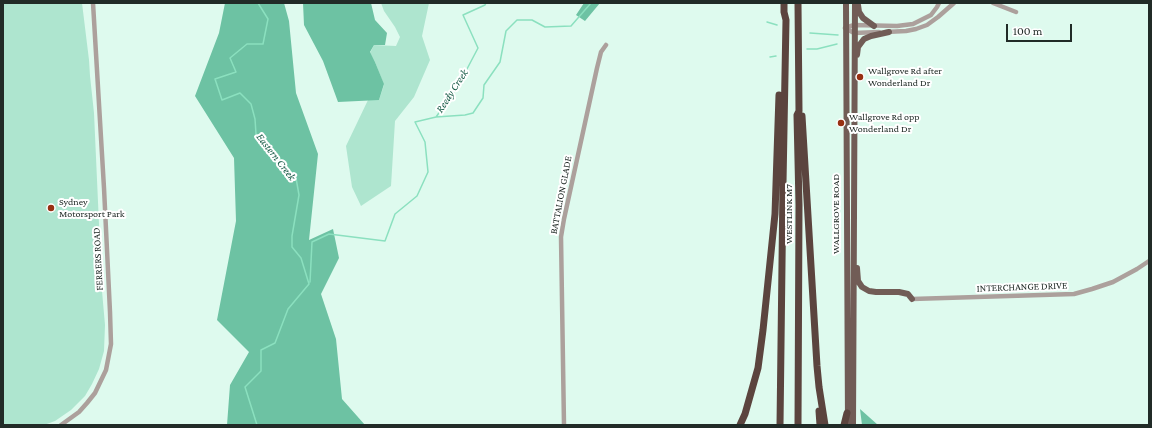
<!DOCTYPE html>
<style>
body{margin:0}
#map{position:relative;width:1152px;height:428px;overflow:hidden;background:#defaee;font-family:"Crimson Pro",serif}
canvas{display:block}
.frame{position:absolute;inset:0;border:4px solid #212b27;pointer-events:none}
.scale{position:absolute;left:1006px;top:24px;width:66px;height:18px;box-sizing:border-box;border:2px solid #212b27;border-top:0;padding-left:5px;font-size:12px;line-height:14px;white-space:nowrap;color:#212b27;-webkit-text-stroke:3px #fff;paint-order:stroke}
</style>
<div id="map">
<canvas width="1152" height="428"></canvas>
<div class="frame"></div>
<div class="scale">100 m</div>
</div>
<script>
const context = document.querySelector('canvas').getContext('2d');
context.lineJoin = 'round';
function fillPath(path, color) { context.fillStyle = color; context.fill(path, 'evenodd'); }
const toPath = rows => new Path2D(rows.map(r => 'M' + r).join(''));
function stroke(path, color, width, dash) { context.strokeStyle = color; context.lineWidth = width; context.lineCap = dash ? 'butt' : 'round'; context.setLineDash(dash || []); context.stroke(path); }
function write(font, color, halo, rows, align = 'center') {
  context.font = font + ' "Crimson Pro",serif'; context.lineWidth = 4; context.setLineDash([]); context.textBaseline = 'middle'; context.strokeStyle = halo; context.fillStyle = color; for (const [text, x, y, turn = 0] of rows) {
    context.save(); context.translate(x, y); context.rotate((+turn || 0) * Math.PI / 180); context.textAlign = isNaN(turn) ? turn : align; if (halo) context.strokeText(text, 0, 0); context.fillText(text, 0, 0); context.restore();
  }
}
fillPath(toPath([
 [3,3,82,3,89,60,90,76,94,113,102,291,105,325,104,351,99,369,92,384,85,396,71,410,55,421,44,425,3,425],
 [381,3,429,3,422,36,430,60,414,97,395,121,391,186,361,206,352,187,346,146,368,100,379,100,384,85,375,62,370,53,374,45,396,46,400,37,395,27,384,11]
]), '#aee5cf');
fillPath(toPath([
 [225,3,284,3,289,21,296,93,318,154,309,240,333,229,339,258,321,294,336,339,342,399,365,425,227,425,230,385,249,352,217,320,236,221,234,158,195,96,219,33],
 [303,3,371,3,375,20,387,33,385,45,374,45,370,52,375,62,384,84,379,100,338,102,323,61,304,25],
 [584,3,600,3,585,21,576,15],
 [860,409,878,425,862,425]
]), '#6dc2a3');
stroke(toPath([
 [767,22,777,25],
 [810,33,838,35],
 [807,49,817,49,837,44],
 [770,57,776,56],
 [436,117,465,115,473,113,483,98,484,85,500,62,506,31,517,20,532,20,545,27,571,26,591,3],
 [310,282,312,242,329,234,385,241,395,214,417,196,428,172,425,142,415,122,436,117,457,88,478,48,463,15,485,5,486,3],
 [257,425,245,387,261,371,261,350,275,343,288,309,309,284,301,258,292,247,292,236,299,195,296,178,276,154,256,134,255,119,251,104,240,93,222,100,215,79,236,72,230,58,247,44,263,44,268,19,258,3]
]), '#8be0bf', 1.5);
stroke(toPath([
 [993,3,1016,12],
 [845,28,854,33,879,32],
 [845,28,854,25,897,26,913,24,931,15,937,7,939,3],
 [886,32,906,31,916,29,927,25,938,17,954,3],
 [912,299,1074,294,1092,289,1113,282,1137,269,1149,261],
 [61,425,79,412,87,403,95,393,106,370,111,344,110,312,104,188,93,3],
 [564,425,561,237,564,219,597,68,601,52,606,45]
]), '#aca09c', 4.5);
stroke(toPath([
 [846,3,848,425],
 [858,5,859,12,863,18,874,26],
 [857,55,858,47,864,39,871,36,889,32],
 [857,268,858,281,862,287,869,291,876,292,899,292,908,294,912,299],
 [853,425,855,3]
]), '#715c56', 6);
stroke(toPath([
 [802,116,817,366,819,387,825,425],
 [819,411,820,425],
 [740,425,745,414,758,368,763,330,775,214,779,95],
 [780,425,783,183,786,20,784,12,784,3],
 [798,425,799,205,797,115,799,111,798,3],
 [844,425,847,413]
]), '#5b443e', 7);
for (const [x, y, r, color] of [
 [860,77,4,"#973012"],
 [841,123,4,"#973012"],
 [51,208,4,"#973012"]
]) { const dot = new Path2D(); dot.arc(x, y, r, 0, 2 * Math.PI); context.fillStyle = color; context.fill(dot); stroke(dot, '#fff', 1.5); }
write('10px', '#212b27', '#fff', [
 ["Wallgrove Rd after",868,71],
 ["Wonderland Dr",868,83],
 ["Wallgrove Rd opp",849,117],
 ["Wonderland Dr",849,129],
 ["Sydney",59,202],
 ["Motorsport Park",59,214]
], 'left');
write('10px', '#212b27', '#fff', [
 ["BATTALION GLADE",561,195,-79],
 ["WESTLINK M7",789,214,-90],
 ["WALLGROVE ROAD",836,214,-90],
 ["FERRERS ROAD",98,259,-93],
 ["INTERCHANGE DRIVE",1022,287,-2]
]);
write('italic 11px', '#155944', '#fff', [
 ["Reedy Creek",452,91,-57],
 ["Eastern Creek",276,157,52]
]);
</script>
